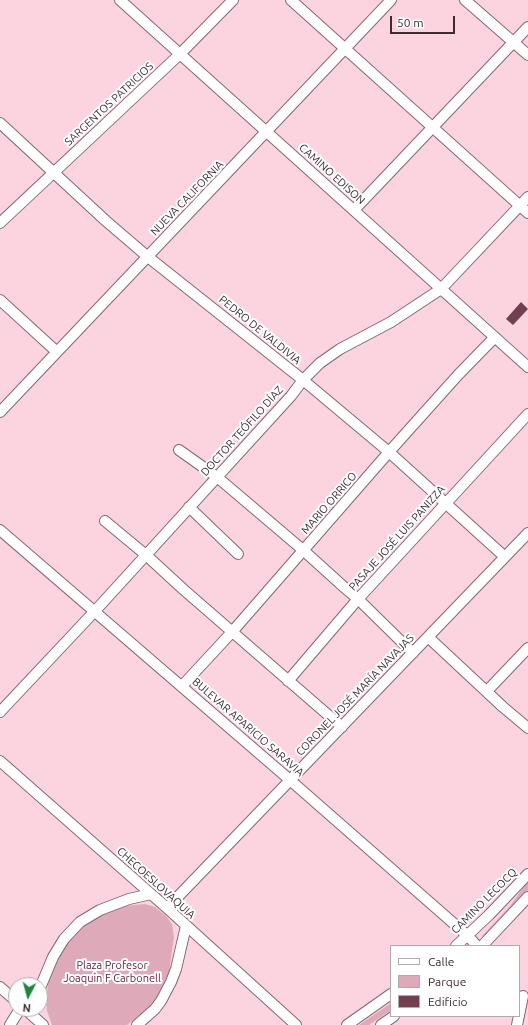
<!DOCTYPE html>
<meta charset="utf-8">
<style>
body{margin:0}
#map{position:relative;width:528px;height:1025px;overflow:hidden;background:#fcd4e0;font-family:Ubuntu,sans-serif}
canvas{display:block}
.legend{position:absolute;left:390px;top:945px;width:130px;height:72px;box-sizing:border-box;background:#fff;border:1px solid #b1abad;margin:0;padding:5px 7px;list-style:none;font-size:12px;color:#3b2c31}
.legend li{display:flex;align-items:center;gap:8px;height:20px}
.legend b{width:20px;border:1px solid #b1abad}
.north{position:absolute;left:8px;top:977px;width:40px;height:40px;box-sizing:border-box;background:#fff;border:1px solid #b1abad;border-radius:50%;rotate:186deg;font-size:11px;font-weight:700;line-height:16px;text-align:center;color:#3b2c31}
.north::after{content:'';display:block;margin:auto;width:14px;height:18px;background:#1c873d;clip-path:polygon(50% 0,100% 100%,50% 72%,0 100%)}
.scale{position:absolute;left:390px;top:16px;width:65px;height:18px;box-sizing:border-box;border:2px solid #3b2c31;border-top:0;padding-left:5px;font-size:12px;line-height:14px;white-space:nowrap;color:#3b2c31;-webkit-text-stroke:3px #fff;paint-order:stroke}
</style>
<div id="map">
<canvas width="528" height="1025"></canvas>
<ul class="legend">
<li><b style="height:5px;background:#fff"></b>Calle</li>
<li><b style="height:11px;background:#deaaba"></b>Parque</li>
<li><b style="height:11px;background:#713f50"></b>Edificio</li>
</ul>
<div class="north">N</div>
<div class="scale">50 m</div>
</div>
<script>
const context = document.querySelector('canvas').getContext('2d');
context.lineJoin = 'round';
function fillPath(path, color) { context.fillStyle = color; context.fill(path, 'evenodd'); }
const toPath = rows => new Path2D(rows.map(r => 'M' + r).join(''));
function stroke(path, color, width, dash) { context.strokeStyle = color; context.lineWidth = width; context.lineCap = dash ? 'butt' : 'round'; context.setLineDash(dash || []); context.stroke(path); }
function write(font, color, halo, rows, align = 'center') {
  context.font = font + ' Ubuntu,sans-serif'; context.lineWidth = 4; context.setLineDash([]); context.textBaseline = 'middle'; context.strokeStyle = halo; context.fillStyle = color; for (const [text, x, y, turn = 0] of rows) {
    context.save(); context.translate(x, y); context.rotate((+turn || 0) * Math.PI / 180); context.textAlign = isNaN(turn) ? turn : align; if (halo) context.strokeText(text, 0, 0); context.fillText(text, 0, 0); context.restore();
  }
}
fillPath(toPath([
 [528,881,528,890,483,937,482,936,510,906],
 [145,904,155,907,166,916,172,924,174,937,169,972,160,992,153,1004,127,1025,52,1025,47,1011,46,1002,48,984,56,960,68,941,86,924,96,917,115,909,125,906],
 [391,1003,391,1010,369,1025,359,1025]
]), '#deaaba');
fillPath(toPath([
 [521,302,528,309,513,325,506,319]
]), '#713f50');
const minor = toPath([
 [120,0,528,367],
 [291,0,528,213],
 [465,0,528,55],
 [0,123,106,221,148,257,303,380,389,452,505,557],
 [354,210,528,27],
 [0,223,180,54,233,0],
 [0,300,57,352],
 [0,412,391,0],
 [179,450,217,477,303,550,345,588,358,599,413,653],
 [189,507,238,554],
 [105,521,146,555,184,590,342,727],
 [0,530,290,780,468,936,477,946],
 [428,637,503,707,528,728],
 [288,681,358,599,528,414],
 [182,686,232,632,389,452,458,375,495,337],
 [487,691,528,648],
 [0,712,95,611,291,396,303,380,320,363,340,349,391,322,441,289,528,197],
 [0,761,167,908,296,1025],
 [167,908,528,533],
 [456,946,489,915,528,874],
 [482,946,528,897],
 [0,987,16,1001],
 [40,988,53,957,64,939,80,922,100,910,129,899,151,894],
 [25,1009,43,1025],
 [10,1025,20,1009],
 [137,1025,155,1009,161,1001,171,982,176,969,186,926],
 [347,1025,391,994],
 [381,1025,394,1016],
 [517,1025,523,996]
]);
stroke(minor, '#886670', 12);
stroke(minor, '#fff', 10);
write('11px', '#3b2c31', '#fff', [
 ["SARGENTOS PATRICIOS",109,104,-43],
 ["CAMINO EDISON",332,174,42],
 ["NUEVA CALIFORNIA",187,198,-46],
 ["PEDRO DE VALDIVIA",260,330,39],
 ["DOCTOR TEÓFILO DÍAZ",242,431,-48],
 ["MARIO ORRICO",329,503,-49],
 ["PASAJE JOSÉ LUIS PANIZZA",397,538,-48],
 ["CORONEL JOSÉ MARÍA NAVAJAS",355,695,-46],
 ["BULEVAR APARICIO SARAVIA",248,727,41],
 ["CHECOESLOVAQUIA",156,883,42],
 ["CAMINO LECOCQ",484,901,-45]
]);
write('11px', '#66213d', '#fff', [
 ["Plaza Profesor",112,965],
 ["Joaquin F Carbonell",112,978]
]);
</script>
